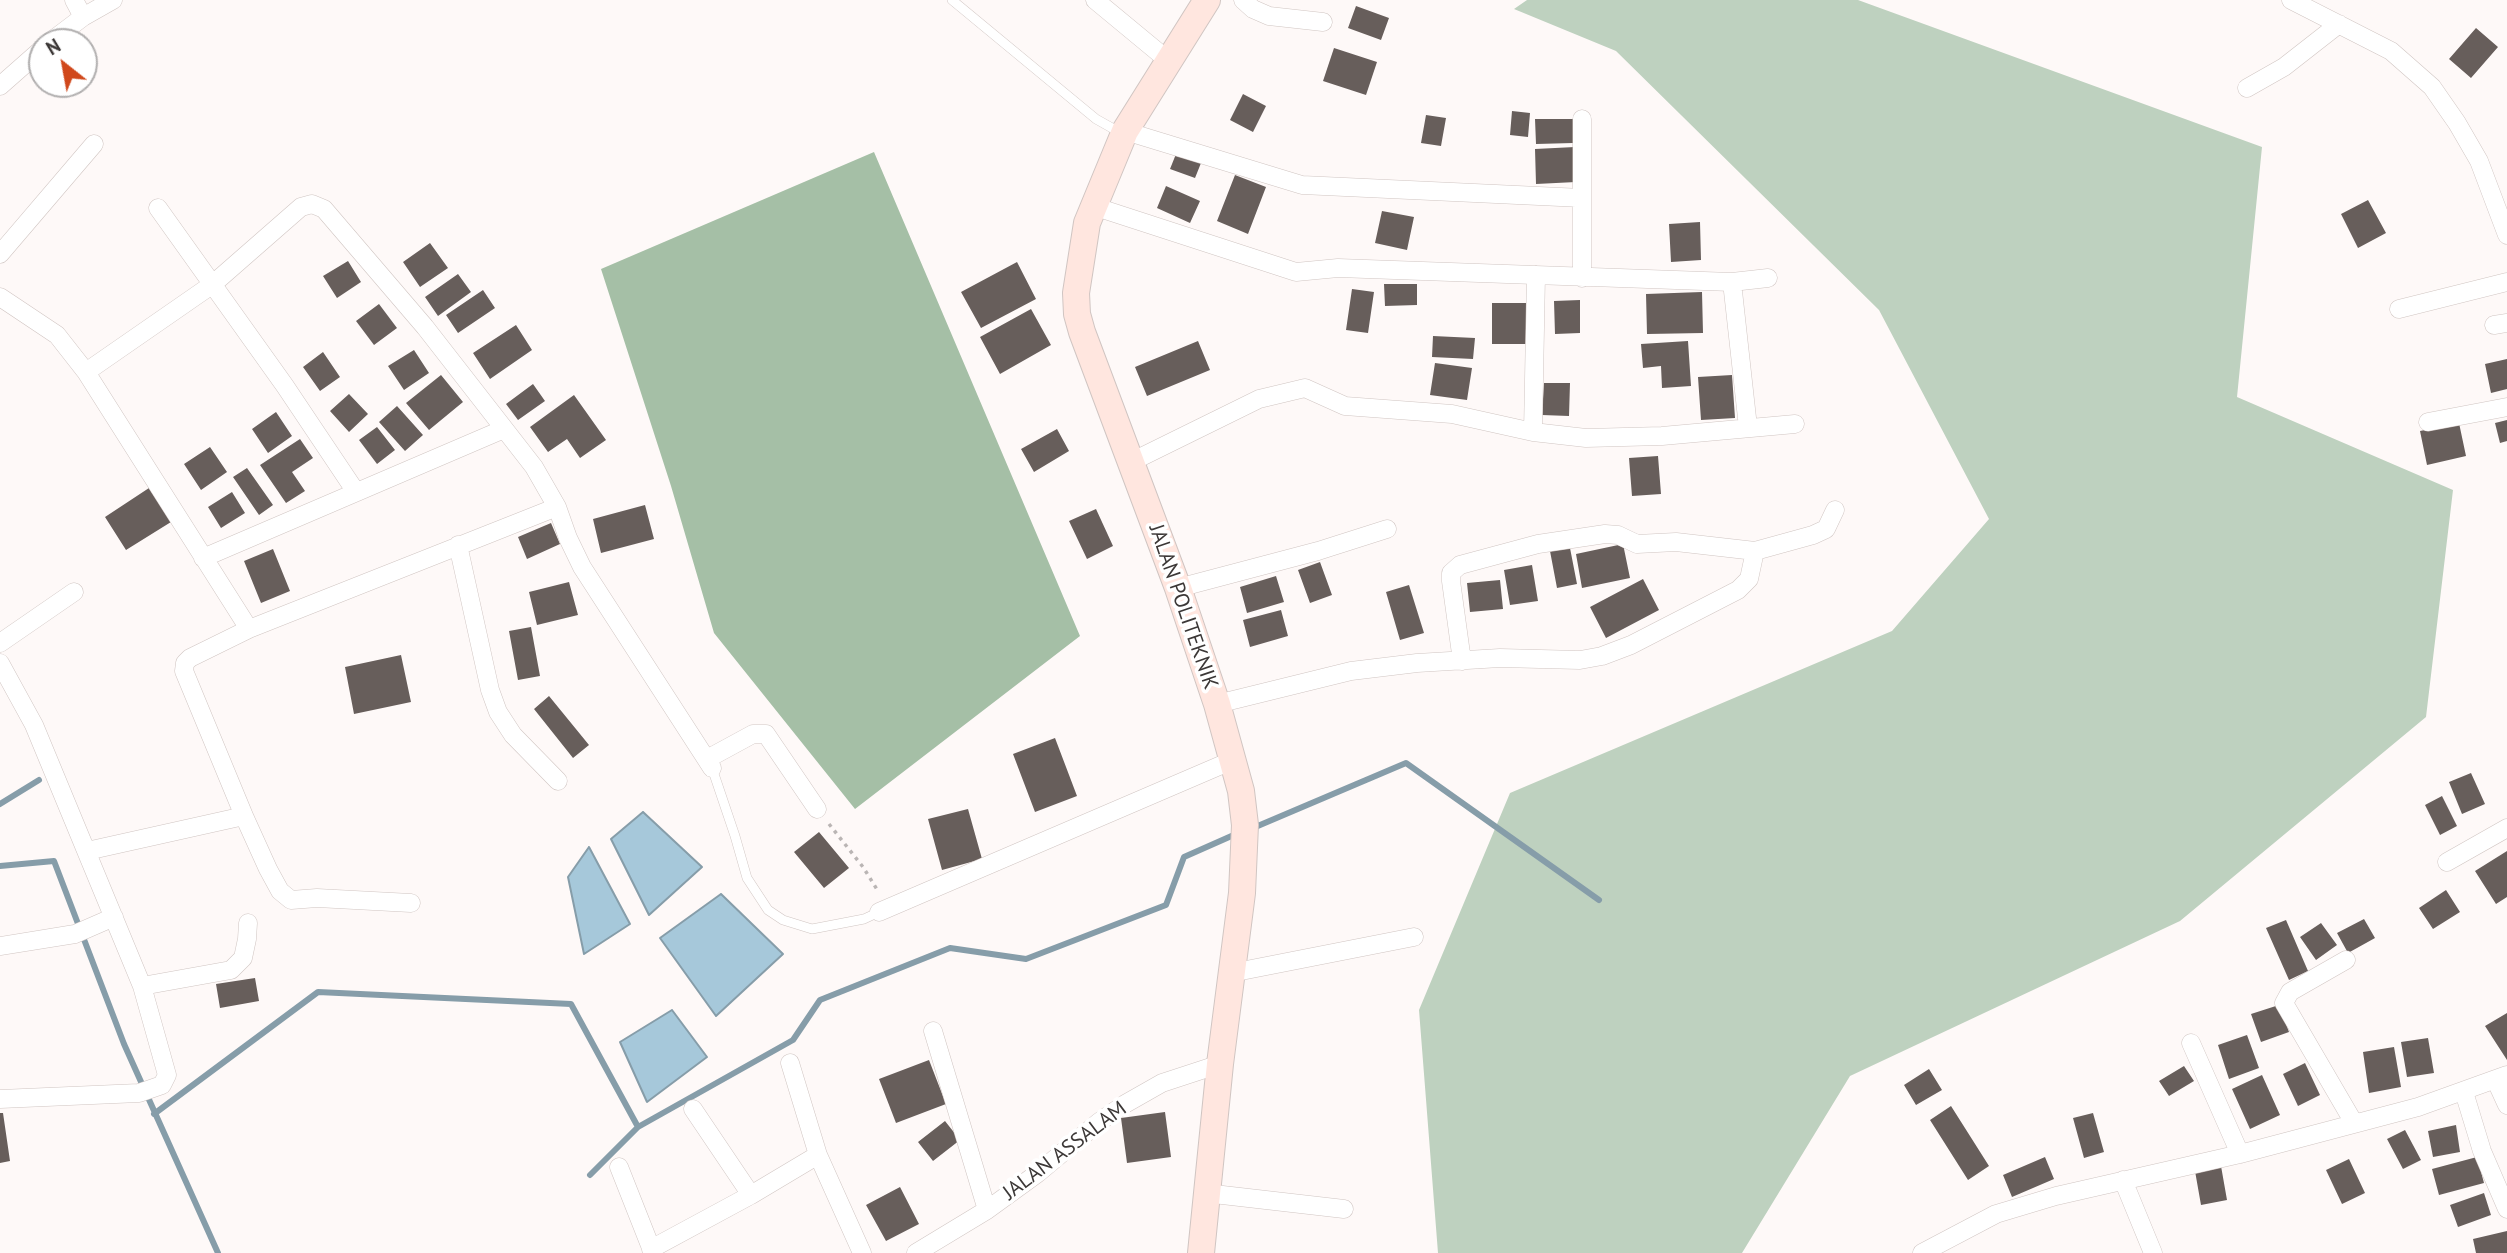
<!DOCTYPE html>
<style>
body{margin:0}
#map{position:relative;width:2507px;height:1253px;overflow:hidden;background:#fef9f8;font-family:"PT Sans",sans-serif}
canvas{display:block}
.north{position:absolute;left:28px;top:28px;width:70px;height:70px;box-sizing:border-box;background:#fff;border:2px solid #b1afaf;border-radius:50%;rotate:329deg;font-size:19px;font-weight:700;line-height:28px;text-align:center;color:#3c3837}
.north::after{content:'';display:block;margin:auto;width:24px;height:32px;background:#d0481b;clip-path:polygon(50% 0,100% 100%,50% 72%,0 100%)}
</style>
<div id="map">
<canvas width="2507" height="1253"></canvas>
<div class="north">N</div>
</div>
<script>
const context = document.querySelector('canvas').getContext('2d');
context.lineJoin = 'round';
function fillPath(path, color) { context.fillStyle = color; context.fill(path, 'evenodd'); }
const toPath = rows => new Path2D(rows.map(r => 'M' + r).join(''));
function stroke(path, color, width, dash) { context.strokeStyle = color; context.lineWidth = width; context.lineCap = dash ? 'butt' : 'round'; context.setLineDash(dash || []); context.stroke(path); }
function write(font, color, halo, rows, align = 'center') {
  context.font = font + ' "PT Sans",sans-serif'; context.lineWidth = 7; context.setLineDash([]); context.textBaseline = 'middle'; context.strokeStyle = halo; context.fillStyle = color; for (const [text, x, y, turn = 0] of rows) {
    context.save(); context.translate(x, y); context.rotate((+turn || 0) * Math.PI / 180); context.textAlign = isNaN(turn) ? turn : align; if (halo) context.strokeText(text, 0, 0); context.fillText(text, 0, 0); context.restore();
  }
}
fillPath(toPath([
 [1527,0,1858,0,2262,147,2237,397,2453,490,2426,717,2180,921,1850,1076,1742,1253,1438,1253,1419,1010,1510,793,1892,631,1989,519,1879,310,1616,51,1514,9]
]), '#bed1bf');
fillPath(toPath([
 [874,152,1080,636,855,809,714,633,671,486,601,269]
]), '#a5bfa6');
const water = toPath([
 [643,812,702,867,649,915,611,839,643,812],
 [589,847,630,924,584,954,568,877,589,847],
 [721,894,783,954,716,1016,660,938,721,894],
 [672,1010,707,1057,647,1102,620,1042,672,1010]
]);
fillPath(water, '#a6c8da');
stroke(water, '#869da9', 2);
stroke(toPath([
 [0,804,39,780],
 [1253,828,1406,763,1599,900],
 [0,866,54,861,124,1044,218,1253],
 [154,1114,318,992,571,1004,638,1127],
 [590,1175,638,1127,793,1040,820,1000,950,948,1026,959,1166,905,1184,857,1236,834]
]), '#869da9', 6);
fillPath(toPath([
 [1356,6,1389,18,1381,40,1348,28],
 [2476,28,2498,47,2471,78,2449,59],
 [1334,48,1377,62,1366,95,1323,81],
 [1243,94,1266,106,1253,132,1230,120],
 [1512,111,1530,113,1528,137,1510,135],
 [1426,115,1446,118,1441,146,1421,143],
 [1535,119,1573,119,1573,143,1536,144],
 [1575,147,1576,182,1536,184,1535,149],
 [1176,154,1201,163,1195,178,1170,169],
 [1235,175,1266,187,1248,234,1217,221],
 [1166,186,1200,201,1190,223,1157,208],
 [2368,200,2386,233,2358,248,2341,214],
 [1382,211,1414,217,1407,250,1375,243],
 [1700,222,1701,260,1671,262,1669,224],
 [430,243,448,268,420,287,403,262],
 [348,261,361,282,337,298,323,276],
 [1017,262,1036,299,981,328,961,292],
 [458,274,471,292,438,316,425,297],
 [1384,284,1417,284,1417,305,1385,306],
 [1352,289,1374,292,1368,333,1346,330],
 [483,290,495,308,458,333,446,315],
 [1702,292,1703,333,1647,334,1646,294],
 [1580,300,1580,333,1555,334,1554,301],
 [1492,303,1527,303,1527,344,1492,344],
 [379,304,397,328,374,345,356,321],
 [1031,309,1051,345,1000,374,980,337],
 [516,325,532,350,490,379,473,353],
 [1433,336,1475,338,1473,359,1432,357],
 [1198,341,1210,370,1147,396,1135,367],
 [1688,341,1691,386,1662,388,1661,366,1643,368,1641,344],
 [414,350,429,373,404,390,388,366],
 [323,352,340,377,320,391,303,367],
 [2507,359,2507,389,2491,393,2485,364],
 [1435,363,1472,368,1467,400,1430,395],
 [441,375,463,402,429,430,406,403],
 [1732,375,1735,418,1701,420,1698,377],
 [1544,383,1570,383,1569,416,1542,415],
 [533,384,545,401,518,420,506,404],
 [349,394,368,414,349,432,330,411],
 [574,395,606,440,580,458,567,439,548,452,530,427],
 [397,406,423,435,405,451,379,422],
 [276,412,292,436,268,453,252,429],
 [2507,420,2507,441,2500,443,2495,423],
 [2459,423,2466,456,2427,465,2420,431],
 [377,427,395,450,377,464,359,440],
 [1057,429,1069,451,1034,472,1021,449],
 [300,439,313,458,292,472,305,491,286,503,260,465],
 [210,447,227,472,201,490,184,464],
 [1658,456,1661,494,1632,496,1629,458],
 [247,468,273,505,259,515,233,477],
 [149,488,171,522,126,550,105,517],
 [232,492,245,513,221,528,208,507],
 [645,505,654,539,601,553,593,519],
 [1096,509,1113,546,1087,559,1069,521],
 [551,523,560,544,527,559,518,537],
 [1623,544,1630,578,1582,588,1576,554],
 [1570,548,1577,584,1557,588,1550,551],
 [273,549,290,591,261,603,244,561],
 [1320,562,1332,595,1310,603,1298,570],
 [1532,565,1538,601,1510,605,1504,570],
 [1276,576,1284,602,1247,613,1240,587],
 [1643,579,1659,610,1606,638,1590,607],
 [1500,580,1503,609,1470,612,1467,583],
 [569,582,578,615,537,625,529,592],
 [1409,585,1424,633,1400,640,1386,592],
 [1281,610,1288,636,1250,647,1243,620],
 [531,627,540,676,518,680,509,631],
 [401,655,411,702,354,714,345,667],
 [549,696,589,745,573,758,534,709],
 [1055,738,1077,796,1035,812,1013,754],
 [2471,773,2485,804,2462,814,2449,782],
 [2442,796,2457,826,2440,835,2425,805],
 [968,809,982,859,942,870,928,819],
 [819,832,849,868,824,888,794,852],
 [2507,851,2507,897,2496,904,2475,871],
 [2446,890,2460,912,2433,929,2419,908],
 [2364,919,2375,938,2348,953,2337,933],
 [2286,920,2308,971,2289,980,2266,928],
 [2321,923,2337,945,2316,960,2300,937],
 [255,978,259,1001,220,1008,216,984],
 [2279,1005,2289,1032,2261,1042,2251,1014],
 [2507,1013,2507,1060,2485,1026],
 [2247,1035,2259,1068,2229,1079,2218,1045],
 [2428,1038,2434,1073,2407,1077,2401,1042],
 [2394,1047,2401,1087,2369,1093,2363,1052],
 [929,1060,946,1104,896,1123,879,1079],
 [2305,1063,2320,1095,2298,1106,2283,1074],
 [2184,1066,2194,1081,2169,1096,2159,1081],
 [1929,1069,1942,1090,1916,1105,1904,1085],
 [2262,1075,2280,1115,2250,1129,2232,1089],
 [1951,1106,1989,1166,1968,1180,1930,1120],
 [1165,1112,1171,1157,1127,1163,1121,1118],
 [0,1113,3,1113,10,1161,0,1163],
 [2093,1113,2104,1152,2084,1158,2073,1118],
 [945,1121,960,1140,933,1161,918,1142],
 [2456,1125,2460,1152,2433,1157,2428,1131],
 [2405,1130,2421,1160,2403,1169,2387,1139],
 [2045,1157,2054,1179,2012,1197,2003,1175],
 [2477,1157,2484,1183,2439,1195,2432,1169],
 [2349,1159,2365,1193,2342,1204,2326,1170],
 [2221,1166,2227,1200,2201,1205,2195,1171],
 [900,1187,919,1224,886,1241,866,1205],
 [2484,1193,2491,1215,2458,1227,2450,1205],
 [2507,1231,2507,1253,2476,1253,2473,1239]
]), '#675e5b');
const lane = toPath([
 [952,0,1096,119,1112,128,1122,130],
 [712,768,735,836,747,878,768,910,783,920,812,929,864,919,879,912]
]);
const street = toPath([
 [74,0,83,17],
 [1095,0,1170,62],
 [1243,0,1253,9,1269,16,1323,22],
 [2291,0,2391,51,2432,87,2457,123,2479,161,2507,235],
 [50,42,83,17,113,0],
 [0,86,42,49],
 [2247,88,2284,67,2339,24],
 [1582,119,1582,278],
 [1125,131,1302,185,1582,198],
 [1093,206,1296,272,1338,268,1732,282,1768,278],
 [158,208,285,386,356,492],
 [0,254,94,144],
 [1732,282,1748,427],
 [0,297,57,335,86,372,249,629,557,507],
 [2399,309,2507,282],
 [2494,325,2507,323],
 [86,372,213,284,301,207,312,204,324,209,425,327,534,467,557,507,568,538,582,567,712,768],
 [2428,422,2507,407],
 [1533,432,1536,275],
 [1131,462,1259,399,1305,388,1345,406,1452,414,1533,432,1586,438,1662,436,1795,424],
 [458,545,490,690,498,712,513,735,558,781],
 [203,558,504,429],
 [1178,588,1318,551,1387,529],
 [249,629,190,658,185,663,184,671,244,816,268,869,280,891,291,900,317,898,411,903],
 [0,643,74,592],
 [1462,661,1451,581,1451,573,1460,565,1538,544,1605,534,1618,535,1637,544,1676,542,1755,551,1813,535,1826,529,1835,510],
 [0,663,34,725,142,986,167,1075,162,1085,139,1093,0,1099],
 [1217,704,1351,671,1417,663,1500,658,1580,660,1602,656,1631,645,1738,590,1749,579,1755,551],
 [707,759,753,734,766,734,817,809],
 [87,851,244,816],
 [2447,862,2507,828],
 [879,912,1233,760],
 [0,946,75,934,114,917],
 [2346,960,2290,992,2284,1003,2354,1123],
 [1231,973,1414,937],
 [142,986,231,970,243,958,247,939,248,923],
 [933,1031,987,1210],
 [2191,1043,2240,1154],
 [790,1063,818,1155,862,1253],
 [2496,1081,2507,1105],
 [2464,1092,2482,1151,2507,1209],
 [693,1109,751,1195],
 [619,1167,653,1253],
 [2123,1180,2153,1253],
 [1205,1193,1344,1209],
 [651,1249,751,1195,818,1155],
 [916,1253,987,1210,1038,1173,1099,1122,1125,1104,1162,1083,1220,1064],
 [1922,1253,1996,1214,2056,1196,2240,1154,2418,1107,2507,1075]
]);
const secondary = toPath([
 [1201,1253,1220,1064,1242,893,1245,825,1241,791,1217,704,1178,588,1082,332,1077,314,1076,293,1087,223,1125,131,1207,0]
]);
stroke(lane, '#d0c5c2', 10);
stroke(street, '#d0c5c2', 19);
stroke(secondary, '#d0c5c2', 28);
stroke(toPath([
 [829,824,863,867,878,891]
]), '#bab5b4', 3.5, [3.5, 5]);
stroke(lane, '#fff', 9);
stroke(street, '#fff', 18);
stroke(secondary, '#ffe6df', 26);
write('21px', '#3c3837', '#fff', [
 ["JALAN POLITEKNIK",1183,607,71],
 ["JALAN ASSALAM",1065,1151,-37]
]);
</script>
